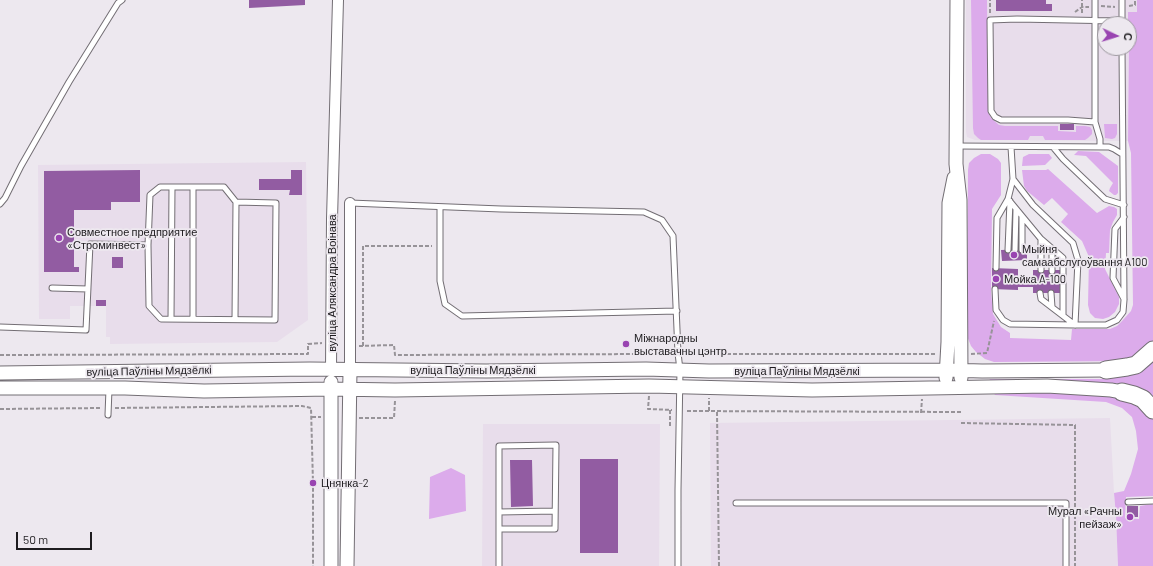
<!DOCTYPE html>
<meta charset="utf-8">
<style>
body{margin:0}
#map{position:relative;width:1153px;height:566px;overflow:hidden;background:#ede8ef;font-family:Barlow,sans-serif}
canvas{display:block}
.north{position:absolute;left:1097px;top:16px;width:40px;height:40px;box-sizing:border-box;background:#ede8ef;border:1px solid #9a969c;border-radius:50%;rotate:94deg;font-size:11px;font-weight:700;line-height:16px;text-align:center;color:#1e1c1f}
.north::after{content:'';display:block;margin:auto;width:14px;height:18px;background:#9944b1;clip-path:polygon(50% 0,100% 100%,50% 72%,0 100%)}
.scale{position:absolute;left:16px;top:532px;width:76px;height:18px;box-sizing:border-box;border:2px solid #1e1c1f;border-top:0;padding-left:5px;font-size:12px;line-height:14px;white-space:nowrap;color:#1e1c1f;-webkit-text-stroke:3px #ede8ef;paint-order:stroke}
</style>
<div id="map">
<canvas width="1153" height="566"></canvas>
<div class="north">С</div>
<div class="scale">50 m</div>
</div>
<script>
const context = document.querySelector('canvas').getContext('2d');
context.lineJoin = 'round';
function fillPath(path, color) { context.fillStyle = color; context.fill(path, 'evenodd'); }
const toPath = rows => new Path2D(rows.map(r => 'M' + r).join(''));
function stroke(path, color, width, dash) { context.strokeStyle = color; context.lineWidth = width; context.lineCap = dash ? 'butt' : 'round'; context.setLineDash(dash || []); context.stroke(path); }
function write(font, color, halo, rows, align = 'center') {
  context.font = font + ' Barlow,sans-serif'; context.lineWidth = 3.5; context.setLineDash([]); context.textBaseline = 'middle'; context.strokeStyle = halo; context.fillStyle = color; for (const [text, x, y, turn = 0] of rows) {
    context.save(); context.translate(x, y); context.rotate((+turn || 0) * Math.PI / 180); context.textAlign = isNaN(turn) ? turn : align; if (halo) context.strokeText(text, 0, 0); context.fillText(text, 0, 0); context.restore();
  }
}
fillPath(toPath([
 [966,0,1137,0,1137,12,1128,12,1128,24,1105,24,1105,48,1128,48,1128,141,975,140,967,137,966,132],
 [306,162,308,320,277,342,110,344,110,337,106,337,106,306,70,306,70,319,39,319,38,165],
 [1110,418,1114,493,1116,516,1118,566,711,566,710,423],
 [483,424,660,424,659,566,482,566]
]), '#e8ddeb');
fillPath(toPath([
 [971,0,987,0,988,107,989,114,991,118,999,125,1005,126,1058,126,1058,131,1076,132,1076,126,1085,126,1090,127,1092,130,1092,134,1088,138,1085,140,1045,140,1043,136,1030,136,1028,140,981,140,978,138,974,134,973,128],
 [1137,0,1153,0,1153,345,1130,361,994,362,985,359,976,352,971,346,967,336,968,170,969,163,974,158,981,154,990,154,998,159,1001,163,1001,195,992,209,991,291,993,314,1001,327,1010,333,1010,338,1071,340,1072,329,1110,329,1117,326,1122,321,1131,311,1133,305,1131,153,1128,141,1129,24,1128,24,1128,12,1137,12],
 [1104,124,1117,124,1117,134,1115,138,1112,139,1105,138],
 [1078,151,1099,152,1118,166,1118,193,1116,195,1114,195,1109,191,1110,188,1113,183,1086,156,1074,155],
 [1029,154,1049,154,1052,158,1045,165,1022,166,1023,157],
 [1048,169,1097,213,1109,206,1114,207,1117,209,1117,215,1113,222,1110,230,1109,253,1106,253,1105,269,1119,297,1119,304,1115,312,1109,317,1103,319,1095,318,1090,313,1088,305,1089,257,1082,241,1061,222,1068,214,1052,198,1044,205,1027,191,1024,186,1022,170,1046,170],
 [1153,359,1153,397,1133,386,1115,383,989,381,990,379,1104,379,1118,377,1131,373],
 [991,390,1128,396,1153,415,1153,496,1126,497,1125,518,1139,519,1140,506,1152,504,1153,505,1153,566,1118,566,1116,516,1114,493,1124,491,1131,474,1138,449,1136,431,1132,417,1122,408,1106,402,995,395],
 [451,468,465,475,466,511,429,519,430,477]
]), '#dcabeb');
fillPath(toPath([
 [249,0,305,0,305,5,249,8],
 [996,0,1046,0,1046,4,1052,4,1052,11,996,11],
 [1060,124,1074,124,1074,130,1060,130],
 [140,170,140,202,111,202,111,210,74,210,74,267,79,267,79,272,44,272,44,171],
 [291,170,302,170,302,195,289,195,290,190,259,190,259,179,291,179],
 [1027,249,1027,260,1002,261,1001,250],
 [112,257,123,257,123,268,112,268],
 [992,268,1018,269,1018,276,1033,276,1033,270,1061,270,1061,293,1033,293,1033,287,1018,287,1018,290,992,289],
 [96,300,106,300,106,306,96,306],
 [580,459,618,459,618,553,580,553],
 [510,460,532,460,533,506,511,507],
 [1127,506,1138,506,1138,517,1127,517]
]), '#925ca2');
const service = toPath([
 [1095,0,1095,122,1100,139,1100,147],
 [1122,23,1122,0],
 [1095,122,1068,120,1001,120,995,117,991,111,990,20,1017,19,1122,21],
 [957,146,1109,147,1114,149,1122,154],
 [1053,147,1063,159,1105,199,1124,205],
 [1013,179,1033,205,1073,243,1078,260,1075,325,1106,325,1117,320,1123,312,1124,300,1122,48],
 [1008,199,1041,239,1041,270],
 [350,203,501,209,644,212,662,220,673,236,678,353,680,370,678,490,678,566],
 [0,204,5,198,21,166,69,82,118,3,122,0],
 [440,207,440,281,445,304,462,316,677,311],
 [1022,217,1022,250],
 [1041,239,1063,258,1063,315],
 [1008,250,1010,201],
 [1015,250,1016,209],
 [996,268,997,218,1008,199,1013,179,1011,147],
 [1052,271,1052,249],
 [52,288,88,289],
 [995,289,996,310,1003,320,1010,324,1075,325],
 [1040,293,1041,299,1075,325],
 [1051,293,1052,307],
 [1124,299,1113,278,1115,229,1124,217],
 [171,319,172,187],
 [193,319,193,187],
 [235,319,236,202],
 [0,327,86,330,90,244,148,245,149,306,161,319,275,320,276,203,236,202,224,187,160,187,150,195,148,245],
 [108,415,109,389],
 [1128,502,1153,501],
 [736,503,1066,503,1066,566],
 [499,512,555,511],
 [499,529,555,529,556,445,499,446,499,566]
]);
const minor = toPath([
 [331,370,332,219,338,0],
 [350,370,350,203]
]);
const tertiary = toPath([
 [957,0,956,164,960,200,961,378],
 [0,373,310,369,486,371,646,369,709,371,947,370,982,371,1106,370],
 [946,378,948,342,949,203,954,178],
 [0,388,125,388,204,391,331,389,395,390,649,386,812,390,1047,386,1111,390,1122,392],
 [331,566,331,382],
 [347,566,350,370]
]);
const trunk = toPath([
 [1106,370,1127,367,1136,365,1153,350],
 [1122,392,1134,395,1143,399,1153,410]
]);
stroke(service, '#736e74', 7);
stroke(minor, '#736e74', 12);
stroke(tertiary, '#736e74', 15);
stroke(trunk, '#736e74', 19);
stroke(toPath([
 [1101,6,1115,7],
 [1129,6,1135,5,1135,0],
 [1075,12,1082,7,1089,7],
 [990,13,990,0],
 [1082,13,1082,0],
 [359,346,394,345,395,355,648,354,657,351,671,352],
 [363,346,363,246,432,246],
 [685,353,708,354,937,354],
 [971,354,987,353,994,321],
 [0,355,308,354,308,344,322,343],
 [649,396,648,409,672,410],
 [115,408,302,406,311,408,313,483,313,566],
 [0,409,101,408],
 [670,410,670,428],
 [687,411,962,412],
 [709,411,709,398],
 [717,412,719,566],
 [921,413,922,399],
 [312,417,321,417],
 [359,418,394,418,395,401],
 [961,423,1075,425,1075,566]
]), '#979398', 2, [4, 2]);
stroke(service, '#fff', 5);
stroke(minor, '#fff', 10);
stroke(tertiary, '#fff', 13);
stroke(trunk, '#fff', 17);
for (const [x, y, r, color] of [
 [59,238,4,"#9944b1"],
 [1014,255,4,"#9944b1"],
 [996,279,4,"#9944b1"],
 [626,344,4,"#9944b1"],
 [313,483,4,"#9944b1"],
 [1130,517,4,"#9944b1"]
]) { const dot = new Path2D(); dot.arc(x, y, r, 0, 2 * Math.PI); context.fillStyle = color; context.fill(dot); stroke(dot, '#ede8ef', 1.5); }
write('11px', '#1e1c1f', '#ede8ef', [
 ["Совместное предприятие",67,232],
 ["«Строминвест»",67,245],
 ["Мыйня",1022,249],
 ["самаабслугоўвання A100",1022,262],
 ["Мойка A-100",1004,279],
 ["Міжнародны",634,338],
 ["выставачны цэнтр",634,351],
 ["Цнянка-2",321,483],
 ["Мурал «Рачны",1122,511,"right"],
 ["пейзаж»",1122,524,"right"]
], 'left');
write('11px', '#1e1c1f', '#ede8ef', [
 ["вуліца Аляксандра Воінава",332,283,-90],
 ["вуліца Паўліны Мядзёлкі",473,370],
 ["вуліца Паўліны Мядзёлкі",149,371,-1],
 ["вуліца Паўліны Мядзёлкі",797,371]
]);
</script>
